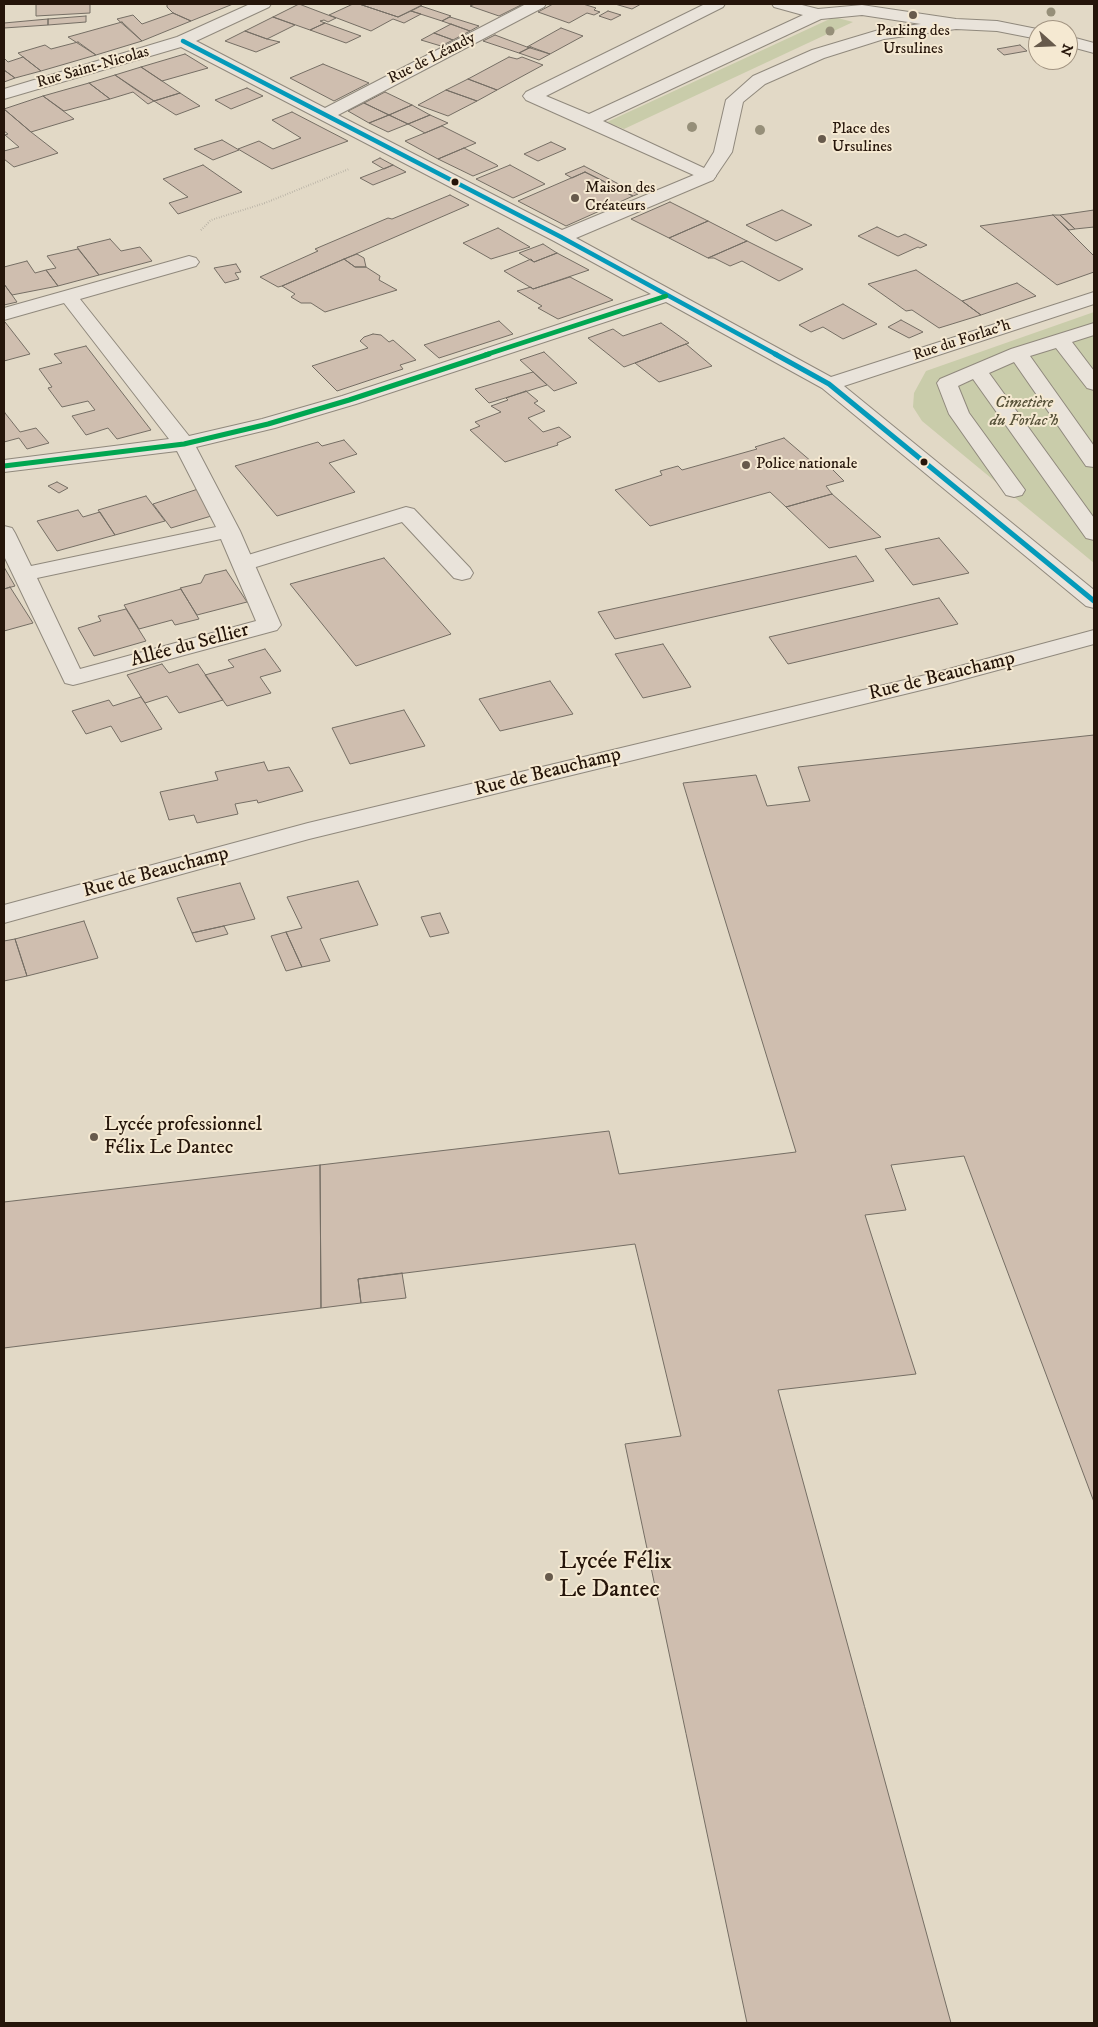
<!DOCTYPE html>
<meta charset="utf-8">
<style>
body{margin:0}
#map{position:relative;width:1098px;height:2027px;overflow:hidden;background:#e2d9c6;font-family:"IM FELL DW Pica",serif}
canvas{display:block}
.frame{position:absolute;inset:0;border:5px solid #25150a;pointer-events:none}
.north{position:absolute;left:1028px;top:20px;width:50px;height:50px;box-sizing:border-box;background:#f5e9d2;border:1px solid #a29482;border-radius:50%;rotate:110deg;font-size:14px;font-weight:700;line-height:20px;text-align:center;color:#25150a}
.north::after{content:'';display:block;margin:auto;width:18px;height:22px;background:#675a4c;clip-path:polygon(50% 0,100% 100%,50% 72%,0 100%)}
</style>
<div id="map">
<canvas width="1098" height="2027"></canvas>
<div class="frame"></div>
<div class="north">N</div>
</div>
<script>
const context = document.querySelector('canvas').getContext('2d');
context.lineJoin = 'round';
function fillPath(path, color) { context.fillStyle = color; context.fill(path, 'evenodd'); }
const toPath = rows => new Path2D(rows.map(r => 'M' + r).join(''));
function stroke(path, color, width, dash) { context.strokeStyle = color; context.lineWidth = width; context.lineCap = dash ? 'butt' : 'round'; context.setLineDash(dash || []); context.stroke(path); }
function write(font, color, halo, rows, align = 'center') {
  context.font = font + ' "IM FELL DW Pica",serif'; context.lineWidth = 4; context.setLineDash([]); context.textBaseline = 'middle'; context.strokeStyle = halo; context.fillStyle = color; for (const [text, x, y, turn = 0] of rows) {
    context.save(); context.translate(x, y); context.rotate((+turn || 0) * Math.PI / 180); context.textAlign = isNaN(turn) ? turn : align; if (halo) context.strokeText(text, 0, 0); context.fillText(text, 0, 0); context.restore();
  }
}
fillPath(toPath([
 [834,17,853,22,624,129,607,122],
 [1094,312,1094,563,922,421,913,407,914,393,926,371]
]), '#c9ccaa');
const building = toPath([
 [36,4,90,4,90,13,36,16,36,4],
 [167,4,233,4,191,21,173,13,167,7,167,4],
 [299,4,320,12,336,18,328,22,324,20,320,21,325,23,310,30,273,17,299,4],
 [353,4,359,4,398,17,411,11,421,14,404,23,393,19,371,31,329,15,353,4],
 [359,4,418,4,422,5,398,17,359,4],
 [475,4,523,4,499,16,470,6,475,4],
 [553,4,583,4,596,8,594,10,600,12,594,15,587,13,569,23,538,12,553,4],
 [615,4,641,4,632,9,615,4],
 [421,6,451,16,442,21,411,11,421,6],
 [608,11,621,15,611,20,599,16,608,11],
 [173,13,191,21,142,41,117,19,133,15,142,24,173,13],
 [86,16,86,22,48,25,48,19,86,16],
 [273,17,295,25,267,39,245,31,273,17],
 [450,17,479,26,470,31,442,21,450,17],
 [48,19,48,25,4,28,4,23,48,19],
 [122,22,142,41,96,55,68,37,122,22],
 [325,23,361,36,346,43,310,30,325,23],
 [451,24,470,31,453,40,434,33,451,24],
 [561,28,583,36,550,54,527,47,561,28],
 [245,31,267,39,280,42,256,52,225,41,245,31],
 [434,33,453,40,441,46,421,40,434,33],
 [495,35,527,47,531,47,519,53,483,41,495,35],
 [78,42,96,55,41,71,18,53,45,45,51,49,78,42],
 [1020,45,1027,51,1004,55,997,49,1020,45],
 [531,47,550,54,539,60,519,53,531,47],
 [185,54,208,68,162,81,141,67,185,54],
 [23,57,41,71,15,78,4,70,4,58,8,62,23,57],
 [509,57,517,59,522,57,543,65,497,90,468,79,509,57],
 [323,64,357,78,369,83,334,101,290,78,323,64],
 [141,67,180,93,154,101,115,75,141,67],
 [4,70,15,78,4,82,4,70],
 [115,75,135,89,154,101,148,104,133,92,110,99,89,83,115,75],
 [468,79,497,90,477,101,446,90,468,79],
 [89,83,110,99,64,111,43,96,89,83],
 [247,88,263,96,231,109,215,100,247,88],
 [446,90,477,101,448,116,418,105,446,90],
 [385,92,412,105,389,115,364,103,385,92],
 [180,93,200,106,176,115,154,101,180,93],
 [43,96,74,119,31,132,4,109,43,96],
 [364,103,389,115,369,123,348,111,364,103],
 [412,105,430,115,408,124,389,115,412,105],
 [4,109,31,132,58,153,14,167,4,159,4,151,19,147,5,135,8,134,4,131,4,109],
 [292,112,348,141,272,169,238,149,259,141,273,149,301,138,272,120,292,112],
 [389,115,408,124,388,132,369,123,389,115],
 [430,115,448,123,425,133,408,124,430,115],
 [442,126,476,143,438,159,405,141,442,126],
 [222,140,239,150,213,160,194,149,222,140],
 [551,142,566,149,538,161,524,154,551,142],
 [464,148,497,165,498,166,473,176,438,159,464,148],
 [380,158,393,165,384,169,372,162,380,158],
 [203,165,242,192,178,214,169,203,188,197,163,179,203,165],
 [393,165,406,172,373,185,360,178,393,165],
 [510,165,545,184,513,198,476,179,510,165],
 [584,166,638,194,633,196,585,172,572,178,565,174,584,166],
 [585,172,633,196,566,226,518,201,585,172],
 [450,195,469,205,282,286,278,287,260,277,318,251,315,249,388,218,392,219,450,195],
 [670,202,708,221,669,238,631,219,670,202],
 [782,210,812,225,776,241,746,225,782,210],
 [1094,210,1094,227,1075,229,1060,215,1094,210],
 [1053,215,1060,215,1075,229,1069,230,1053,215],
 [1053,215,1094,256,1094,272,1057,285,980,226,1053,215],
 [708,221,747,241,708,258,669,238,708,221],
 [877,227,898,237,905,234,927,245,920,248,918,247,898,256,858,236,877,227],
 [498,228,530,247,491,259,463,243,498,228],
 [110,239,121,251,140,247,152,261,99,275,77,247,110,239],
 [747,241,803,269,779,281,742,261,730,266,714,258,708,258,747,241],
 [543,244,557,253,534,262,519,253,543,244],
 [78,249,99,275,58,286,46,270,56,268,47,256,78,249],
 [557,253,589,270,533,289,504,271,531,259,534,262,557,253],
 [357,254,364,258,366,267,355,267,344,259,357,254],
 [344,259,355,267,366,267,380,276,379,280,397,290,325,312,311,303,301,303,291,297,295,294,282,286,344,259],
 [27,261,35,273,46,270,58,286,12,295,4,284,4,267,27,261],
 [236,264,241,272,235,273,239,279,225,283,214,268,236,264],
 [916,270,962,301,981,315,939,328,912,310,906,311,868,284,916,270],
 [570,277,613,300,558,319,538,308,542,306,517,291,531,287,533,289,570,277],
 [1017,283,1036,296,981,315,962,301,1017,283],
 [4,284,12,295,17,302,4,305,4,284],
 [843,304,877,324,843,339,823,327,811,332,799,325,843,304],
 [901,320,923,332,909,338,888,327,901,320],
 [499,321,513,334,439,358,424,345,499,321],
 [4,322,5,322,30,354,4,361,4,322],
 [661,323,689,343,624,367,588,338,613,329,623,336,661,323],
 [373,334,381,335,389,342,393,340,416,360,400,365,403,369,337,391,312,366,368,348,360,341,364,337,373,334],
 [686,344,712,366,659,382,635,363,686,344],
 [86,346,151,430,117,439,108,428,86,435,72,416,95,410,88,401,62,407,48,388,52,387,39,369,62,363,54,354,86,346],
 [544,352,577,383,554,391,520,360,544,352],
 [533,372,547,385,489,403,475,389,533,372],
 [526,391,538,401,534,403,545,411,528,418,543,432,559,427,571,437,557,443,558,445,505,462,470,430,480,426,475,422,501,412,491,406,508,400,506,398,526,391],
 [5,413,20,432,36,428,49,443,27,449,19,438,4,442,4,414,5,413],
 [784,438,819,468,828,465,844,481,826,486,832,494,786,507,770,492,650,526,615,490,662,475,660,471,678,466,682,470,757,449,755,447,784,438],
 [344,440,357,454,329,463,355,492,277,516,235,466,318,442,322,446,344,440],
 [57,482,68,488,59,493,48,486,57,482],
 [198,489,218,514,171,528,153,504,198,489],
 [832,494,881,537,829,548,786,507,832,494],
 [146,496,165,521,115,535,98,510,146,496],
 [78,510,83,517,100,512,115,535,57,551,37,521,78,510],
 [939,538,969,573,913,585,885,549,939,538],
 [856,556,874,581,615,639,598,612,856,556],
 [384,558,451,634,356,666,290,584,384,558],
 [4,567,15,586,4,589,4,567],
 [226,570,247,602,197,615,180,588,201,583,205,575,226,570],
 [10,587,33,623,4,631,4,589,10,587],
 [181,589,199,619,175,625,172,620,139,629,124,605,181,589],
 [939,598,958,624,788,664,769,637,939,598],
 [126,609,146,641,94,656,78,628,101,621,98,616,126,609],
 [663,644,691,687,643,698,615,654,663,644],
 [265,649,281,671,260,677,271,693,227,706,205,675,234,667,228,660,265,649],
 [162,664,169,673,198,664,223,700,179,713,167,696,145,703,127,675,162,664],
 [550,681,573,714,500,731,479,699,550,681],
 [141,697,162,729,121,742,111,726,86,734,72,711,109,700,113,706,141,697],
 [404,710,425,746,350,764,332,728,404,710],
 [1094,735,1094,1502,964,1156,891,1165,906,1210,865,1215,916,1374,778,1390,951,2023,747,2023,625,1444,681,1436,635,1244,358,1279,361,1303,321,1308,320,1165,609,1131,619,1174,796,1152,683,783,756,775,767,806,810,801,798,767,1094,735],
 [264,762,268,771,289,767,303,791,258,803,257,800,235,804,238,814,197,823,194,815,169,820,160,792,218,780,215,772,264,762],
 [358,881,378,925,320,939,330,961,302,967,286,932,302,928,287,897,358,881],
 [240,883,255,919,192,933,177,898,240,883],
 [440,913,449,933,430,937,421,917,440,913],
 [84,921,98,958,27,976,15,939,84,921],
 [224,926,228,934,196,942,192,933,224,926],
 [286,932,302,967,286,971,271,936,286,932],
 [15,939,27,976,4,981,4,941,15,939],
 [320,1165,321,1308,4,1348,4,1202,320,1165],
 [402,1273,406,1298,361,1303,358,1279,402,1273]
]);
fillPath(building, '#cfbeaf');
stroke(building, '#756e64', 1);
const service = toPath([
 [705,4,725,4,723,7,546,96,589,114,803,15,774,7,772,4,798,4,818,9,862,5,956,19,997,21,1042,30,1038,30,1038,39,997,31,956,29,884,39,824,58,765,84,743,102,732,152,713,180,707,181,526,100,523,96,526,92,705,4],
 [862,15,921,24,882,29,812,50,753,76,726,100,714,152,704,168,603,121,821,19,862,15],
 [1068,36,1094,43,1094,53,1068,46,1068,36],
 [406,507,414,509,470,568,473,573,470,578,462,580,454,578,402,522,243,571,235,569,232,564,235,559,406,507]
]);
const pedestrian = toPath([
 [1094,323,1094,335,1072,342,1094,371,1094,390,1087,388,1056,348,1030,356,1094,446,1094,467,1086,466,1014,362,989,373,1094,518,1094,540,1086,538,973,379,958,386,969,413,1025,490,1022,495,1014,497,1006,495,949,414,937,383,940,379,1011,349,1094,323]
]);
const minor = toPath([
 [250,4,271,4,269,7,196,41,325,108,526,4,546,4,544,7,338,115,562,230,701,172,707,171,713,172,716,176,713,180,576,238,831,377,1094,292,1094,304,844,386,1094,590,1094,608,1086,606,822,388,666,302,356,404,275,428,196,447,240,531,281,625,277,630,81,683,73,685,65,683,4,556,4,526,12,528,15,533,31,566,216,527,177,451,4,472,4,460,169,439,64,303,4,320,4,308,182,258,189,256,196,258,199,262,196,266,80,299,189,436,262,419,342,396,651,294,554,241,181,47,4,99,4,89,177,37,250,4],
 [221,539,256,621,80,669,37,578,221,539],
 [1094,630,1094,644,946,684,309,839,4,923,4,905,308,823,934,673,1094,630]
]);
stroke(service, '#90897d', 2);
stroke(pedestrian, '#90897d', 2);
stroke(minor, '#90897d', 2);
stroke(toPath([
 [201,230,211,220,265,203,349,169]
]), '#a39e95', 2, [0.5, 2]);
fillPath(service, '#e9e3da');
fillPath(pedestrian, '#e9e3da');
fillPath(minor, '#e9e3da');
stroke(toPath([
 [183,41,561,237,777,355]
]), '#049aba', 4.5);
stroke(toPath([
 [775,354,829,384,1094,601]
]), '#049aba', 5);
stroke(toPath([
 [485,355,666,296]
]), '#00a651', 4.5);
stroke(toPath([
 [4,466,184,444,268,424,349,400,489,354]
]), '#00a651', 5);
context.fillStyle = '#968f79';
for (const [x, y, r] of [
 [1051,12,4.5],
 [830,31,4.5],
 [692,127,5],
 [760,130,5]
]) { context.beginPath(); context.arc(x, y, r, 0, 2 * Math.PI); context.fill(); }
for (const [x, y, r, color] of [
 [913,15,5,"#675a4c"],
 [822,139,5,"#675a4c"],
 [455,182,4.5,"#25150a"],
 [575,198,5,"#675a4c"],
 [924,462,4.5,"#25150a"],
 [746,465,5,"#675a4c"],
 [94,1137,5,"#675a4c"],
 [549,1577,5,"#675a4c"]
]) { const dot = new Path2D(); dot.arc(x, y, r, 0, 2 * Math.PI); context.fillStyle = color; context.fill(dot); stroke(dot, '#f5e9d2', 2); }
write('16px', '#25150a', '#f5e9d2', [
 ["Parking des",913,32,"center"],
 ["Ursulines",913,50,"center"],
 ["Place des",832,130],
 ["Ursulines",832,148],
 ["Maison des",585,189],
 ["Créateurs",585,207],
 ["Police nationale",756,465]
], 'left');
write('16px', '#25150a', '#f5e9d2', [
 ["Rue de Léandy",432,59,-27],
 ["Rue Saint-Nicolas",93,68,-16],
 ["Rue du Forlac'h",962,341,-18]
]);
write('italic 16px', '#57523a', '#f5e9d2', [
 ["Cimetière",1024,404],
 ["du Forlac’h",1024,422]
]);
write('20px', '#25150a', '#f5e9d2', [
 ["Allée du Sellier",190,646,-15],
 ["Rue de Beauchamp",942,677,-14],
 ["Rue de Beauchamp",548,773,-14],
 ["Rue de Beauchamp",156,873,-15]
]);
write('20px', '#25150a', '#f5e9d2', [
 ["Lycée professionnel",104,1126],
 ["Félix Le Dantec",104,1149]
], 'left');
write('24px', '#25150a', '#f5e9d2', [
 ["Lycée Félix",559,1563],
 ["Le Dantec",559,1591]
], 'left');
</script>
